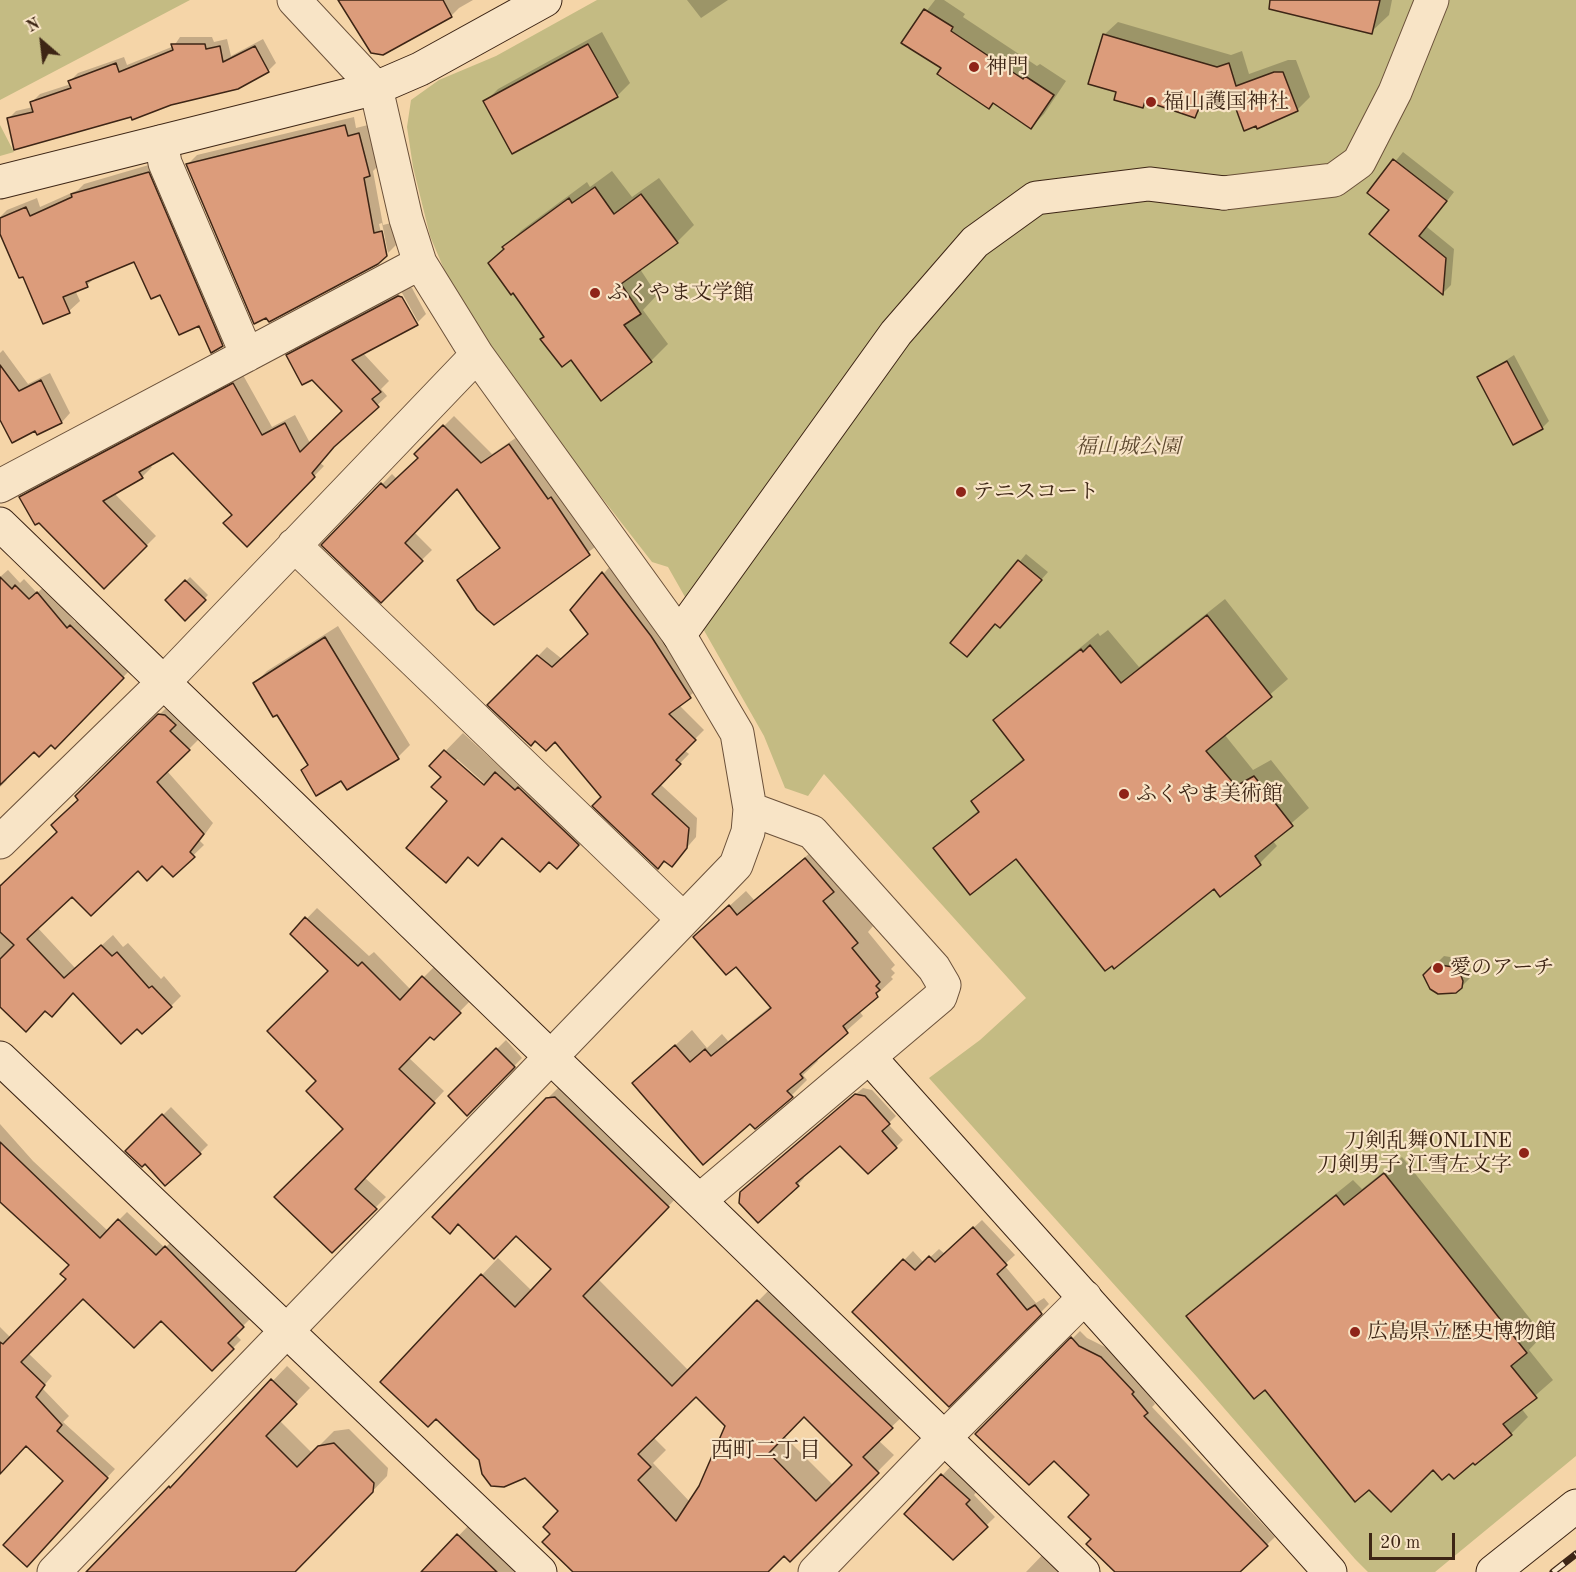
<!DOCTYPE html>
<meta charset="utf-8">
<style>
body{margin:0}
#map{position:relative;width:1576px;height:1572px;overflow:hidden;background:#f5d5a8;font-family:"Old Standard TT",serif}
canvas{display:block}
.north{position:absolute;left:12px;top:12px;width:60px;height:60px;-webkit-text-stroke:4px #f8e4c6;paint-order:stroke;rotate:332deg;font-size:16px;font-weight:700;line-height:24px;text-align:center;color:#3d2515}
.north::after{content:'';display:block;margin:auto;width:21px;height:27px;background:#3d2515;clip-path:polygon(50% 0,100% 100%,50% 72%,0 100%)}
.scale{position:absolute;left:1369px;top:1533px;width:86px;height:27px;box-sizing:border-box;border:3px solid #3d2515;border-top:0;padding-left:8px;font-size:18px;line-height:21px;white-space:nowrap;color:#3d2515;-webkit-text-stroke:4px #f8e4c6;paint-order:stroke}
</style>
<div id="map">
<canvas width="1576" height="1572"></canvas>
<div class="north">N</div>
<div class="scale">20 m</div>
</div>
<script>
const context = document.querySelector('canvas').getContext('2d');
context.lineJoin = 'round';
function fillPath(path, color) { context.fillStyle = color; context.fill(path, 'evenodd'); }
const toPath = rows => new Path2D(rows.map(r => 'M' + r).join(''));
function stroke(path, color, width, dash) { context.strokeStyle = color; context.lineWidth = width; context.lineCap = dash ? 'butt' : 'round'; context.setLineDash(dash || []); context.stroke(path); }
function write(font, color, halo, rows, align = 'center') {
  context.font = font + ' "Old Standard TT","Noto Serif JP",serif'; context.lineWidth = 4.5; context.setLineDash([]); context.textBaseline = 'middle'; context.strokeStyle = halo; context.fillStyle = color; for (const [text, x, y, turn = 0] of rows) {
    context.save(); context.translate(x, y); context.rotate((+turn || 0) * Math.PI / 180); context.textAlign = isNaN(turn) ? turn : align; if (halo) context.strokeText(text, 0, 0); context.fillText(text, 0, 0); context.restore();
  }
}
fillPath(toPath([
 [0,0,190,0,0,100],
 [597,0,1576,0,1576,1456,1435,1572,1368,1572,1355,1559,1197,1377,929,1078,980,1040,1026,998,824,774,808,796,785,788,764,736,668,567,652,562,560,444,501,366,449,281,430,236,413,167,407,127,411,100,439,80,496,56],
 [0,125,14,152,0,156]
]), '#c4bb83');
fillPath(toPath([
 [343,0,473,0,459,8,451,16],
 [687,0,728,0,701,18],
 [935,0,944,0,965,14,963,17,1037,66,1040,64,1066,81,1044,114,1031,127,903,42],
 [1301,0,1392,0,1389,15,1371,32],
 [1118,22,1231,55,1242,51,1249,74,1288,60,1296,60,1310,97,1297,110,1233,96,1206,105,1194,116,1149,100,1142,107,1118,91,1105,34],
 [602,32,630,83,617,96,485,102,498,89],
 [180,37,212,37,214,42,227,39,231,56,263,39,276,63,268,71,131,115,8,119,16,111,33,107,32,102,40,94,71,84,70,81,78,73,124,57,127,65,174,46],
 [354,117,356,128,368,125,378,166,373,171,383,225,391,223,396,245,388,253,382,223,379,224,386,255,188,164,197,155],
 [1403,152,1454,192,1427,227,1454,249,1451,285,1443,293,1391,210,1369,193],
 [159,162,233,335,222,345,161,293,135,260,96,277,87,285,75,290,80,301,69,311,24,275,0,230,0,217,7,210,37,198,40,207,78,190,84,184],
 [612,171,632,197,659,178,694,225,677,242,640,269,657,295,643,310,668,344,651,361,571,358,545,337,504,247,522,230,587,182,590,187],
 [408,287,412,288,426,314,418,322,401,291],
 [398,293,415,322,418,322,363,353,389,381,381,389,387,396,340,440,320,463,324,466,247,545,234,515,173,451,149,464,152,467,142,477,114,493,156,536,105,587,21,497,31,488,243,375,272,427,295,415,310,443,344,411,288,356,298,346],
 [3,350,28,384,50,373,70,413,62,422,38,433,36,429,0,422,0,353],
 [1514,355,1549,421,1542,428,1514,443,1479,378],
 [454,416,492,454,520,435,599,544,494,623,458,580,501,547,458,487,414,532,432,550,381,600,323,545,392,474,397,479,420,458,416,454],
 [1026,554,1048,572,1007,619,952,643],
 [612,564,699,688,679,705,704,730,684,750,689,754,660,784,697,818,696,837,672,865,603,797,556,740,490,705,547,647,562,659,590,634,572,610],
 [8,570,20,583,24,579,37,593,45,586,75,622,78,619,131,669,55,747,51,743,34,749,5,778,7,780,0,787,0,577],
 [190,577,208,595,185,619,167,600],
 [1225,599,1288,679,1224,734,1253,770,1271,760,1309,808,1272,840,1277,846,1260,863,1220,895,1214,887,1016,856,935,848,979,810,973,801,1024,758,995,721,1012,704,1098,633,1100,636,1108,630,1139,667],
 [338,626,410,745,398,757,347,788,341,779,303,770,309,764,255,683,267,671],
 [170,704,199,739,167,771,213,823,200,841,204,845,173,875,162,864,138,869,72,895,37,927,76,969,113,935,123,947,128,943,161,979,164,976,181,996,171,1006,137,1027,74,991,45,1010,0,1005,0,884,2,885,59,832,80,799,77,797],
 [463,733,501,768,514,756,595,827,574,850,549,860,503,837,478,864,469,856,446,880,449,801,443,777,431,766],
 [457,759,491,789,489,791,455,761],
 [822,843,839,885,873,926,868,932,895,965,891,969,895,973,891,977,893,979,859,1011,863,1016,816,1058,818,1061,803,1075,807,1080,791,1096,750,1122,634,1083,692,1030,707,1048,722,1034,728,1041,771,1006,736,965,695,937,746,891,754,900],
 [317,908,369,956,374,952,411,990,434,967,470,1001,434,1038,430,1035,408,1057,444,1091,364,1177,386,1197,332,1251,345,1129,318,1081,330,971,292,934],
 [1444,956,1462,959,1471,972,1470,978,1456,992,1425,975],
 [506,1040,522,1058,467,1114,450,1096],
 [564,1082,684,1190,598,1279,689,1371,774,1285,908,1411,878,1440,894,1455,790,1560,784,1554,767,1572,575,1572,552,1534,561,1511,525,1476,481,1459,482,1275,498,1258,532,1291,553,1269,517,1234,459,1223,450,1232,547,1099],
 [696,1395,727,1426,700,1487,690,1502,653,1463,666,1450,653,1437],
 [804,1415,854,1465,834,1486,784,1436],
 [863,1088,872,1090,896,1116,888,1124,903,1140,896,1147,840,1144,802,1176,804,1178,798,1185,749,1185],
 [171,1107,208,1145,200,1153,145,1162,127,1151],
 [0,1124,33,1161,108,1231,127,1212,165,1248,173,1240,251,1318,235,1334,241,1340,212,1369,161,1319,83,1297,28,1353,52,1376,42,1388,69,1416,63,1422,115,1469,34,1557,65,1481,26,1444,0,1472,0,1327,11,1338,68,1279,71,1265,0,1201],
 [1402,1157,1543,1335,1529,1350,1553,1380,1521,1408,1528,1417,1511,1434,1454,1477,1450,1472,1434,1468,1265,1388,1188,1316,1205,1299,1353,1180,1362,1189],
 [982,1220,1015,1255,1004,1265,1036,1303,1044,1298,1049,1304,949,1405,854,1312,913,1251,924,1263,939,1249,945,1254],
 [1080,1331,1087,1338,1109,1349,1140,1383,1155,1404,1152,1407,1275,1537,1239,1572,1119,1572,1093,1539,1091,1495,1054,1459,977,1434],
 [287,1366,310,1388,279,1420,312,1453,334,1431,349,1429,388,1468,387,1476,295,1572,87,1572,185,1474],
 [951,1466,977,1491,974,1495,995,1517,953,1558,906,1514],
 [475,1519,530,1572,444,1572,433,1562],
 [1051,1546,1078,1572,1026,1572]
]), '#0003');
const building = toPath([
 [338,0,443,0,452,17,383,55,371,53,338,0],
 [1270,0,1380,0,1372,34,1269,9,1270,0],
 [924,9,953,27,951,31,1023,79,1025,76,1054,95,1031,129,993,103,989,109,937,74,941,68,901,43,924,9],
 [1103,34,1217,67,1229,63,1236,86,1274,72,1283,72,1298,111,1257,129,1256,126,1244,131,1232,98,1199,108,1195,118,1145,101,1143,108,1114,100,1116,92,1088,84,1103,34],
 [171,44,205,44,206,49,220,46,223,62,255,46,269,72,238,89,171,105,132,120,131,117,14,150,7,118,33,112,30,102,71,88,68,81,116,63,119,72,173,50,171,44],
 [588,44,618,97,512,154,483,101,588,44],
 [345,125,348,136,359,133,370,176,364,178,374,233,382,231,387,256,378,264,269,322,266,318,254,324,186,164,345,125],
 [1393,159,1447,201,1419,236,1446,258,1443,295,1369,234,1389,210,1367,193,1393,159],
 [149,172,223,346,211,353,199,326,179,335,160,295,151,299,134,262,86,282,88,287,63,297,70,313,43,324,23,277,19,278,0,234,0,218,26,207,30,216,72,197,71,194,149,172],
 [595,187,614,214,641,194,678,243,621,284,641,314,624,325,652,362,601,401,571,360,562,367,540,339,544,337,513,293,511,295,488,263,504,249,502,247,569,198,572,203,595,187],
 [398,296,402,297,418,325,352,360,381,392,372,399,379,407,334,447,312,473,315,477,247,547,223,523,232,515,173,453,139,472,143,478,103,501,147,546,104,589,39,523,35,525,19,497,233,383,262,435,285,423,300,452,342,411,312,380,302,385,286,355,398,296],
 [1507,361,1543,429,1513,445,1477,377,1507,361],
 [0,365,19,391,41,380,62,423,37,435,35,431,12,443,0,420,0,365],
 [443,425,481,463,509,444,548,499,551,497,590,555,494,625,477,610,457,580,500,548,457,489,405,543,423,561,381,603,321,545,381,483,386,488,418,458,414,454,443,425],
 [1018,560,1042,580,1000,628,995,624,967,657,950,643,1018,560],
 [602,572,651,636,691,698,669,714,696,740,676,760,681,764,652,794,689,828,687,848,672,867,664,861,658,869,592,806,601,797,555,742,546,751,535,741,531,746,487,705,537,655,552,667,588,634,570,610,602,572],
 [0,577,12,589,15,585,29,599,37,592,67,628,70,625,124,678,55,749,51,745,39,757,34,752,0,785,0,577],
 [185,580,206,600,185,621,165,600,185,580],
 [1207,615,1272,697,1206,751,1236,786,1254,776,1293,826,1255,856,1261,865,1220,897,1214,889,1114,969,1112,966,1105,971,1016,859,970,895,933,848,979,812,971,801,1024,760,993,720,1081,649,1083,652,1090,645,1121,683,1207,615],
 [325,637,399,759,347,790,341,781,316,796,301,770,308,765,277,715,273,717,253,683,325,637],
 [158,714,165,715,176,725,170,731,190,750,157,782,204,834,190,852,195,857,173,877,162,866,147,881,138,871,91,916,72,897,27,939,64,978,101,945,112,956,117,952,149,988,152,986,172,1007,142,1034,137,1029,121,1044,73,993,52,1017,45,1011,26,1032,0,1007,0,959,14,945,0,932,0,886,57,832,51,825,78,800,75,796,158,714],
 [444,750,484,785,495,772,515,790,518,787,579,845,557,869,549,862,540,872,502,838,478,866,468,857,446,883,406,848,447,801,431,787,441,777,429,766,444,750],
 [805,858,834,892,823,901,858,943,852,948,880,982,876,986,880,990,876,993,878,997,843,1026,848,1033,800,1074,803,1078,787,1091,793,1097,755,1129,750,1124,703,1165,632,1083,675,1045,690,1062,705,1049,711,1056,771,1008,736,967,726,975,693,937,729,905,737,915,805,858],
 [305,917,358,966,362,962,400,1000,422,976,461,1013,434,1040,430,1037,399,1069,435,1103,355,1189,377,1209,332,1253,274,1197,343,1129,306,1091,316,1081,267,1031,328,971,290,934,305,917],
 [1434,964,1453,967,1460,973,1463,981,1462,988,1456,993,1438,994,1430,989,1423,975,1434,964],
 [496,1048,515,1067,467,1116,448,1096,496,1048],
 [855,1094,865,1096,890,1124,882,1131,897,1148,868,1174,840,1146,796,1183,799,1186,758,1223,739,1203,740,1192,855,1094],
 [555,1097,669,1207,583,1296,672,1386,757,1300,893,1428,863,1457,879,1473,790,1562,784,1556,768,1572,573,1572,542,1542,550,1534,543,1527,558,1511,525,1478,504,1487,491,1486,482,1474,479,1460,436,1419,428,1427,380,1382,481,1274,515,1307,551,1269,516,1236,494,1259,458,1224,450,1234,432,1217,546,1098,555,1097],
 [696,1397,725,1426,699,1486,676,1521,638,1480,651,1467,638,1454,696,1397],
 [804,1417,852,1465,816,1501,769,1453,804,1417],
 [162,1114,201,1154,165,1186,145,1164,142,1167,125,1151,162,1114],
 [0,1142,100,1238,118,1219,156,1255,165,1246,244,1327,228,1343,234,1349,212,1371,161,1321,134,1348,83,1299,21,1362,45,1385,36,1397,62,1425,57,1431,108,1478,27,1567,3,1545,63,1481,26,1446,0,1474,0,1342,3,1344,66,1279,60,1274,69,1265,0,1202,0,1142],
 [1384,1173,1527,1353,1511,1366,1537,1398,1503,1424,1512,1435,1475,1465,1473,1463,1454,1479,1449,1474,1442,1480,1433,1470,1391,1512,1369,1490,1355,1502,1265,1390,1254,1399,1186,1316,1336,1195,1344,1205,1384,1173],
 [973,1227,1007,1265,997,1274,1027,1310,1035,1305,1042,1314,949,1407,852,1312,903,1259,915,1270,929,1256,935,1262,973,1227],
 [1071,1337,1079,1346,1101,1357,1134,1392,1132,1394,1148,1413,1144,1416,1268,1546,1240,1572,1115,1572,1086,1544,1091,1539,1068,1517,1089,1495,1054,1461,1029,1485,975,1434,1071,1337],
 [271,1379,297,1404,266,1436,297,1467,318,1446,334,1443,374,1483,373,1492,295,1572,86,1572,169,1486,170,1488,271,1379],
 [941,1474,970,1500,966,1504,988,1527,953,1560,904,1514,941,1474],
 [457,1534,497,1572,421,1572,457,1534]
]);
fillPath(building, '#dc9c7b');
stroke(building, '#3d2515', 1.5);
const street = toPath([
 [161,142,165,163,247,355],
 [1224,193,1334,180,1359,162,1395,92,1432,0],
 [0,486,420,263],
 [294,545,683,919],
 [0,842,162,684,477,355],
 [700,1200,940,997,944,985,934,968,812,832,750,809],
 [54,1572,736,865,748,832,750,809,737,733,679,635,477,355,420,263,406,219,376,88,294,0],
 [815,1572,943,1439,1085,1297]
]);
const secondary = toPath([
 [0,182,376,88,420,69,545,0],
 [0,524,1083,1572],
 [679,635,896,333,975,242,1036,198,1149,184,1224,193],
 [0,1058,540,1572],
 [870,1058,1330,1572],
 [1493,1572,1576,1506]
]);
stroke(street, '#6b513a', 35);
stroke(secondary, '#3d2515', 35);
stroke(street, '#f8e4c6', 33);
stroke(secondary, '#f8e4c6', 33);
const rail = toPath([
 [1553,1572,1576,1554]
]);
stroke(rail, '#3d2515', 7);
stroke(rail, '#f8e4c6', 4.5, [14]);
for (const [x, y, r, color] of [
 [974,67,6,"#8f2418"],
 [1151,102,6,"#8f2418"],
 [595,293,6,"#8f2418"],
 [961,492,6,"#8f2418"],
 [1124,794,6,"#8f2418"],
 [1438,968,6,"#8f2418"],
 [1524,1153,6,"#8f2418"],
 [1355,1332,6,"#8f2418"]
]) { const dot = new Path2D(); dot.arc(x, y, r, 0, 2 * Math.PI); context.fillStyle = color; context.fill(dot); stroke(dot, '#f8e4c6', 2); }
write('21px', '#3d2515', '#f8e4c6', [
 ["神門",986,67],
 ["福山護国神社",1163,102],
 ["ふくやま文学館",607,293],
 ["テニスコート",973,492],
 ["ふくやま美術館",1136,794],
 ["愛のアーチ",1450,968],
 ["刀剣乱舞ONLINE",1512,1141,"right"],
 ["刀剣男子 江雪左文字",1512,1165,"right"],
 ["広島県立歴史博物館",1367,1332]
], 'left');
write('italic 21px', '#5f4a30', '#f8e4c6', [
 ["福山城公園",1128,447]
]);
write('22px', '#3d2515', '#f8e4c6', [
 ["西町二丁目",766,1451]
]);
</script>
